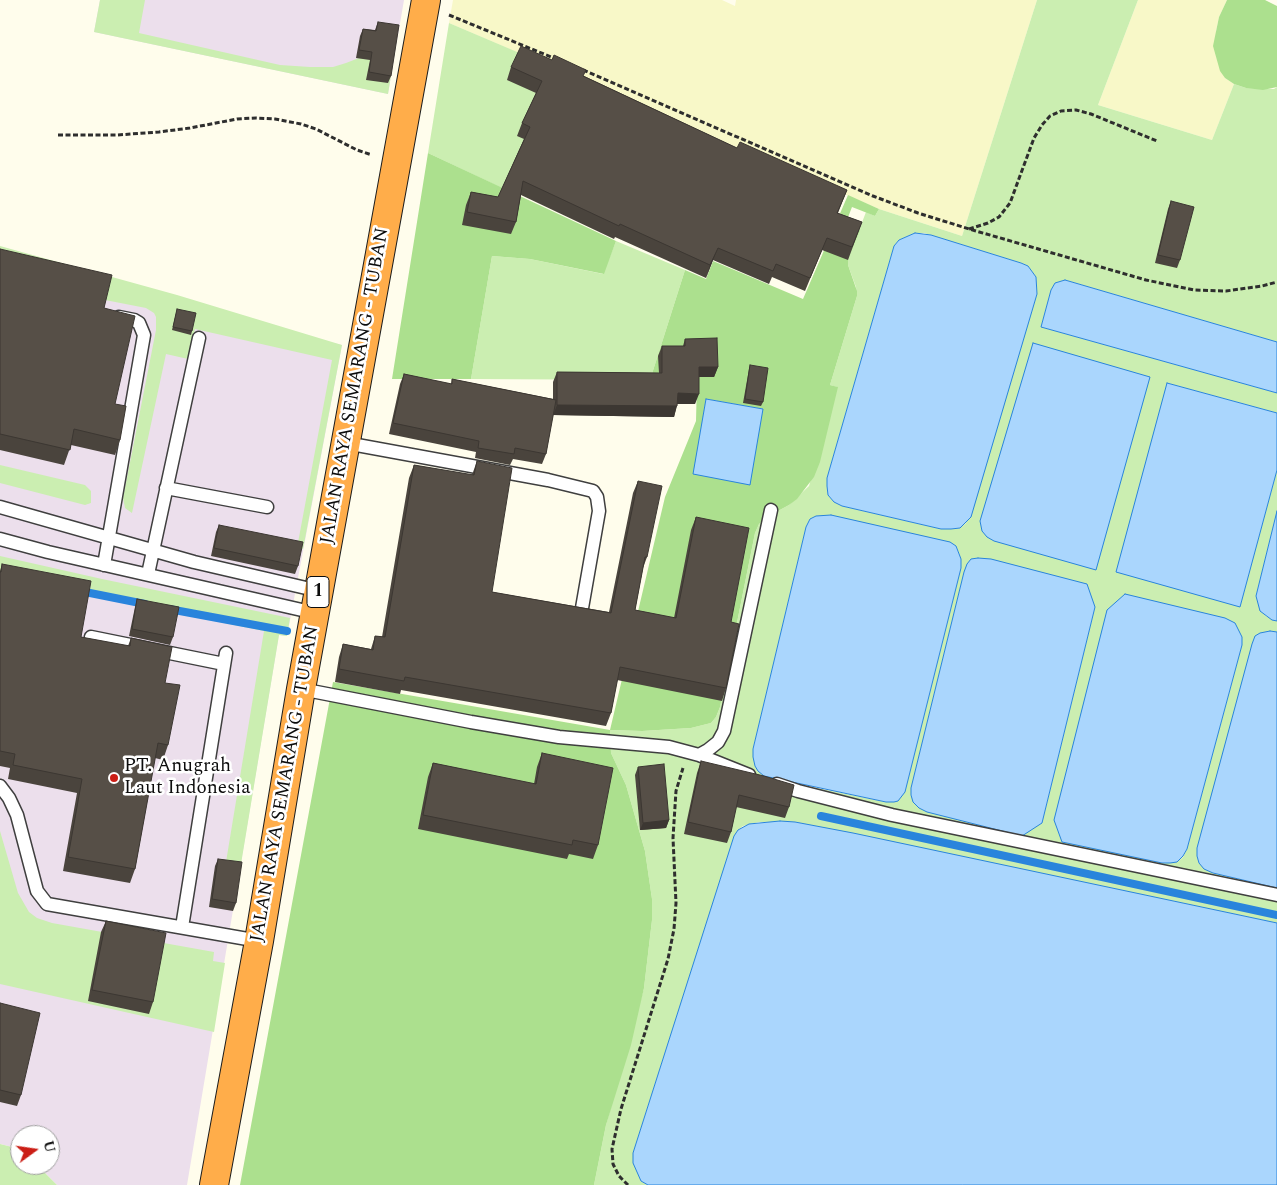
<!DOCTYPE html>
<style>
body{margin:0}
#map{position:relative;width:1277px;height:1185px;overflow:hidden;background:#fffdec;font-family:Spectral,serif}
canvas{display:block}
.north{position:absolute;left:10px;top:1125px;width:50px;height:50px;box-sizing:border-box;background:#fff;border:1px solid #9e9e9e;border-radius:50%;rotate:76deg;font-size:14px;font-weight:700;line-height:20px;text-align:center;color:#0c0c0c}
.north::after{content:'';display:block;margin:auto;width:18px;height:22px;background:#cb1e16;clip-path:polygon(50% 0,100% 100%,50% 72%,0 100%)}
</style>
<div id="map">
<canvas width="1277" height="1185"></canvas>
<div class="north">U</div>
</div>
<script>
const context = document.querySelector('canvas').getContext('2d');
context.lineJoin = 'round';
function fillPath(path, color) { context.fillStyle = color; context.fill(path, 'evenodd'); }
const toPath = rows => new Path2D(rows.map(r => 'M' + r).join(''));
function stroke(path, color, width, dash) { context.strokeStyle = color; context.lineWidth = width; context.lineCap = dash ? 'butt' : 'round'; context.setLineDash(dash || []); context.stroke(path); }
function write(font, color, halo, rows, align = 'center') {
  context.font = font + ' Spectral,serif'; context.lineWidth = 5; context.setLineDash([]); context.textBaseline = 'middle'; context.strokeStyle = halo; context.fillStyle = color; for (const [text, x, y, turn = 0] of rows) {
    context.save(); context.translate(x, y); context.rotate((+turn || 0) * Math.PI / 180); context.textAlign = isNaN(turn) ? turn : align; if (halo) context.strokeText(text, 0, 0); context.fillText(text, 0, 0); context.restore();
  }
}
fillPath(toPath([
 [100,0,404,0,388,94,94,32],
 [0,264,342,345,287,636,279,635,187,1185,57,1185,37,1165,50,1165,50,1135,20,1135,20,1149,0,1144]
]), '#ecdfec');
fillPath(toPath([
 [453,0,722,0,735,6,736,0,1037,0,962,236,879,209,449,23],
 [1138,0,1227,0,1219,17,1216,31,1225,78,1234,84,1212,140,1098,105]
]), '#f8f8c8');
fillPath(toPath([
 [100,0,145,0,139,33,280,65,310,67,333,67,346,63,377,51,397,38,388,94,94,32],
 [1037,0,1138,0,1098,105,1212,140,1234,84,1246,88,1274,89,1277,87,1277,342,1065,280,1055,283,1051,290,1041,327,1277,393,1277,413,1167,383,1240,606,1277,470,1277,511,1256,596,1266,616,1277,621,1277,632,1269,631,1197,848,1197,856,1199,863,1213,873,1277,888,1277,923,795,822,759,822,743,826,738,830,729,853,633,1153,641,1181,648,1185,594,1185,606,1125,644,988,652,920,652,899,645,851,626,785,611,753,610,730,642,731,691,728,711,723,716,717,720,707,755,533,759,524,765,518,789,505,809,486,837,387,830,385,857,296,856,287,848,265,848,259,866,212,875,216,879,209,962,236],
 [915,233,924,233,1021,263,1028,266,1036,277,1037,294,966,523,960,528,952,529,941,529,842,506,834,502,828,495,827,486,827,478,894,246,899,240],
 [810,519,956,546,959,553,961,568,905,792,886,802,792,783,755,766,753,749,806,527],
 [964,572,1095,607,1042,823,911,796,911,788],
 [1242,637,1242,645,1187,849,1183,857,1177,862],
 [449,23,550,66,530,132,502,188,428,153],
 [616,241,685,270,650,380,471,379,492,256,530,259,603,274],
 [0,246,177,295,342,345,303,549,297,548,332,360,195,329,188,359,166,354,132,513,125,508,123,498,156,330,156,317,154,313,146,308,105,300,0,264],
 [0,465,85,485,91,491,91,503,85,505,0,483],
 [0,556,102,579,290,618,287,636,279,635,241,864,226,862,264,631,0,578],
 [0,831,18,893,29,912,37,918,52,923,214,952,213,961,225,963,214,1032,0,984],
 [0,1144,20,1149,20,1165,37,1165,57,1185,0,1185]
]), '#cbeeb1');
fillPath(toPath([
 [1227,0,1265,0,1277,6,1277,87,1263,90,1246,88,1234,84,1225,78,1220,71,1213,46,1219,17],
 [428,153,616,241,604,274,530,259,492,256,471,379,392,379],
 [848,195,879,209,875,216,852,207,845,225,860,230,848,259,848,265,857,291,857,296,830,385,838,387,820,462,814,477,797,499,789,505,765,518,759,524,755,533,720,707,716,717,711,723,691,728,642,731,610,730,611,753,626,785,645,851,652,899,652,920,644,988,631,1045,606,1125,594,1185,240,1185,333,682,610,730,665,497,696,421,697,380,650,380,685,270,706,279,713,261,803,299],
 [706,399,763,409,700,436]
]), '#ace08e');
const water = toPath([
 [915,233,931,235,1021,263,1028,266,1036,277,1037,294,971,517,960,528,951,529,941,529,842,506,834,502,828,495,827,486,827,478,894,246,899,240,915,233],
 [1065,280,1277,342,1277,393,1041,327,1051,290,1055,283,1065,280],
 [1033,343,1150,377,1096,570,994,541,987,537,982,531,980,521,1033,343],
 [1167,383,1277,413,1277,470,1240,607,1116,572,1167,383],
 [706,399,763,409,750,485,693,474,706,399],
 [1277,511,1277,621,1272,620,1260,611,1256,596,1277,511],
 [831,515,950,542,956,546,961,559,961,568,905,792,898,801,894,802,886,802,764,776,758,771,755,766,753,757,753,749,806,527,810,519,816,516,831,515],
 [978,558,991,559,1087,584,1095,607,1042,823,1022,836,927,812,919,808,913,802,911,795,911,788,964,572,967,564,971,559,978,558],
 [1125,594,1225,618,1235,623,1242,637,1242,645,1187,849,1183,856,1177,862,1170,863,1162,863,1062,842,1054,820,1107,610,1125,594],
 [1270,631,1277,632,1277,888,1213,873,1204,869,1199,863,1197,856,1197,848,1252,644,1255,636,1260,633,1270,631],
 [780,821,795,822,853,833,1277,923,1277,1185,648,1185,641,1181,633,1163,633,1153,734,836,738,830,749,824,780,821]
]);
fillPath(water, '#aad6fd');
stroke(water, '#2984dc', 1);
stroke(toPath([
 [80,591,145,604],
 [169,609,287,631],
 [821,816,1277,915]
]), '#2984dc', 8);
const lane = toPath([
 [346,443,548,480,593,491,597,497,599,511,582,608],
 [166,488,267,507],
 [0,507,194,562,319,591],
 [0,539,48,552,315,613],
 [104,565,144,335,139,323,134,320,119,317],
 [148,574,199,338],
 [91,637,224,664],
 [301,689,471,722,559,737,669,747,699,755,749,775],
 [699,755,708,750,718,742,724,731,771,510],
 [777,784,798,791,892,815,1277,895],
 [0,786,9,798,17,815,37,891,47,904,259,941],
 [182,927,226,653]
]);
const highway = toPath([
 [214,1185,259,941,301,689,426,0]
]);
stroke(lane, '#3f3f3f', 15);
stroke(highway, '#1d1d1d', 30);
stroke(toPath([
 [449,15,556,59],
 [583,70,873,196,918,213,969,229,1146,280,1194,290,1226,291,1262,286,1277,282],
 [58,135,117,135,159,132,190,128,237,119,256,118,275,119,301,124,316,129,357,150,372,155],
 [969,229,988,223,999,217,1010,203,1034,138,1042,125,1050,116,1061,111,1076,110,1091,114,1157,141],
 [628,1185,619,1176,613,1164,612,1149,621,1109,668,959,674,929,676,903,673,838,676,791,683,768]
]), '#2e2e2e', 3, [5, 2.5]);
stroke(lane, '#fff', 12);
stroke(highway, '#ffad4a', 28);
fillPath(toPath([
 [378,22,391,76,388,83,366,80,370,60,356,58,360,36,363,29,375,30],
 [511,67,584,76,737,148,847,190,838,213,862,222,848,260,822,250,805,291,772,277,769,284,713,260,706,278,615,237,614,239,521,195,516,222,511,234,462,225,466,205,471,192,498,197,524,139,517,136,522,123,536,93,507,80],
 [1171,201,1180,260,1177,268,1155,263,1168,209],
 [0,249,104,308,115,404,120,440,115,455,71,445,64,465,0,450],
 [177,309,192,331,191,335,172,330],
 [685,339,718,367,714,377,699,377,695,404,677,404,674,417,553,415,546,454,542,464,513,459,510,465,475,458,476,452,389,434,400,384,404,374,451,384,452,379,553,399,553,382,557,372,659,373,658,356,662,346,683,346],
 [750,365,763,402,761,406,743,403,749,369],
 [477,461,492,592,609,612,633,493,638,481,647,557,643,568,635,610,674,618,691,530,696,517,731,622,726,688,722,701,617,680,611,713,606,726,401,690,400,694,335,682,339,657,343,644,371,649,375,636,382,637,409,478,414,465,472,475],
 [219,525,298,566,295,574,211,556,216,532],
 [2,564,81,637,128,646,131,638,165,683,168,745,163,760,155,758,135,869,130,883,63,871,77,793,8,779,10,768,0,766,0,571],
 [137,599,173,637,170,645,129,636,135,607],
 [542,753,598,845,593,859,569,854,567,859,418,829,428,777,433,763,534,784,537,767],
 [701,761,789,807,785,818,736,807,731,832,727,843,684,834,697,773],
 [638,767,669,820,666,828,640,830,635,775],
 [218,859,236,903,233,911,209,907,215,866],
 [106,921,153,1002,149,1014,88,1001,101,932],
 [0,1003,21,1095,17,1106,0,1102]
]), '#4a443d');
fillPath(toPath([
 [718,248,713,260,706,278,710,265],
 [699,367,718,367,714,377,695,377],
 [678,393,699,394,695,404,674,404],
 [557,405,677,406,674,417,553,415],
 [669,820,666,828,640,830,643,823]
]), '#3c3732');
const building = toPath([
 [378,22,399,25,391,76,369,72,372,52,359,50,363,29,376,31,378,22],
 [521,46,552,60,554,55,586,70,583,76,737,148,740,142,847,190,837,213,862,222,852,247,827,238,810,278,776,264,773,271,718,248,710,265,620,224,619,226,523,181,516,222,467,212,471,192,498,197,530,127,522,123,542,81,511,67,521,46],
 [1171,201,1194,207,1180,260,1158,255,1171,201],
 [0,249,112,275,104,308,135,316,115,404,126,406,120,440,74,429,70,450,0,434,0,249],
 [177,309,196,313,192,331,173,327,177,309],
 [717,338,718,367,699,367,699,394,678,393,677,406,557,405,557,372,662,373,662,346,685,346,685,339,717,338],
 [750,365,768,368,763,402,745,399,750,365],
 [404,374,452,384,452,379,556,400,546,454,515,448,514,454,478,448,479,441,393,423,404,374],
 [477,461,512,468,492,592,611,613,638,481,662,486,647,557,645,557,635,610,676,618,696,517,749,528,731,622,739,624,726,688,620,667,611,713,405,677,404,681,339,669,343,644,373,650,375,636,385,637,414,465,474,475,477,461],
 [219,525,303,542,298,566,214,548,219,525],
 [2,564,91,581,81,637,130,646,131,638,172,647,165,683,180,685,168,745,158,743,135,869,68,857,82,779,13,765,15,754,0,751,0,572,1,572,2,564],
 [137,599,179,607,173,637,132,629,137,599],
 [542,753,613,768,598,845,573,840,572,845,423,815,433,763,536,784,542,753],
 [701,761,764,776,794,785,789,807,739,795,731,832,688,822,701,761],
 [664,764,669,820,643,823,638,767,664,764],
 [218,859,242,862,236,903,212,899,218,859],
 [106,921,166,933,153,1002,92,990,106,921],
 [0,1003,40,1013,21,1095,0,1090,0,1003]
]);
fillPath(building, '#564f47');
stroke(building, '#3c3732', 1);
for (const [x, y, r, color] of [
 [114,778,5,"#cb1e16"]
]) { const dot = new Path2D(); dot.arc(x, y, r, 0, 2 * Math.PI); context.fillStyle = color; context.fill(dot); stroke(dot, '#fff', 2); }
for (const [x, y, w] of [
 [318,592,22]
]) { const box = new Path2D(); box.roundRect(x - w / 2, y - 15.5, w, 31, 4); context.fillStyle = '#fff'; context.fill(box); stroke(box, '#0c0c0c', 1); }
write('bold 18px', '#0c0c0c', null, [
 ["1",318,592]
]);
write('19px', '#0c0c0c', '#fff', [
 ["JALAN RAYA SEMARANG - TUBAN",356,386,-80],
 ["JALAN RAYA SEMARANG - TUBAN",286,784,-80]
]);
write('19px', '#0c0c0c', '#fff', [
 ["PT. Anugrah",124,767],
 ["Laut Indonesia",124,789]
], 'left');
</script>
